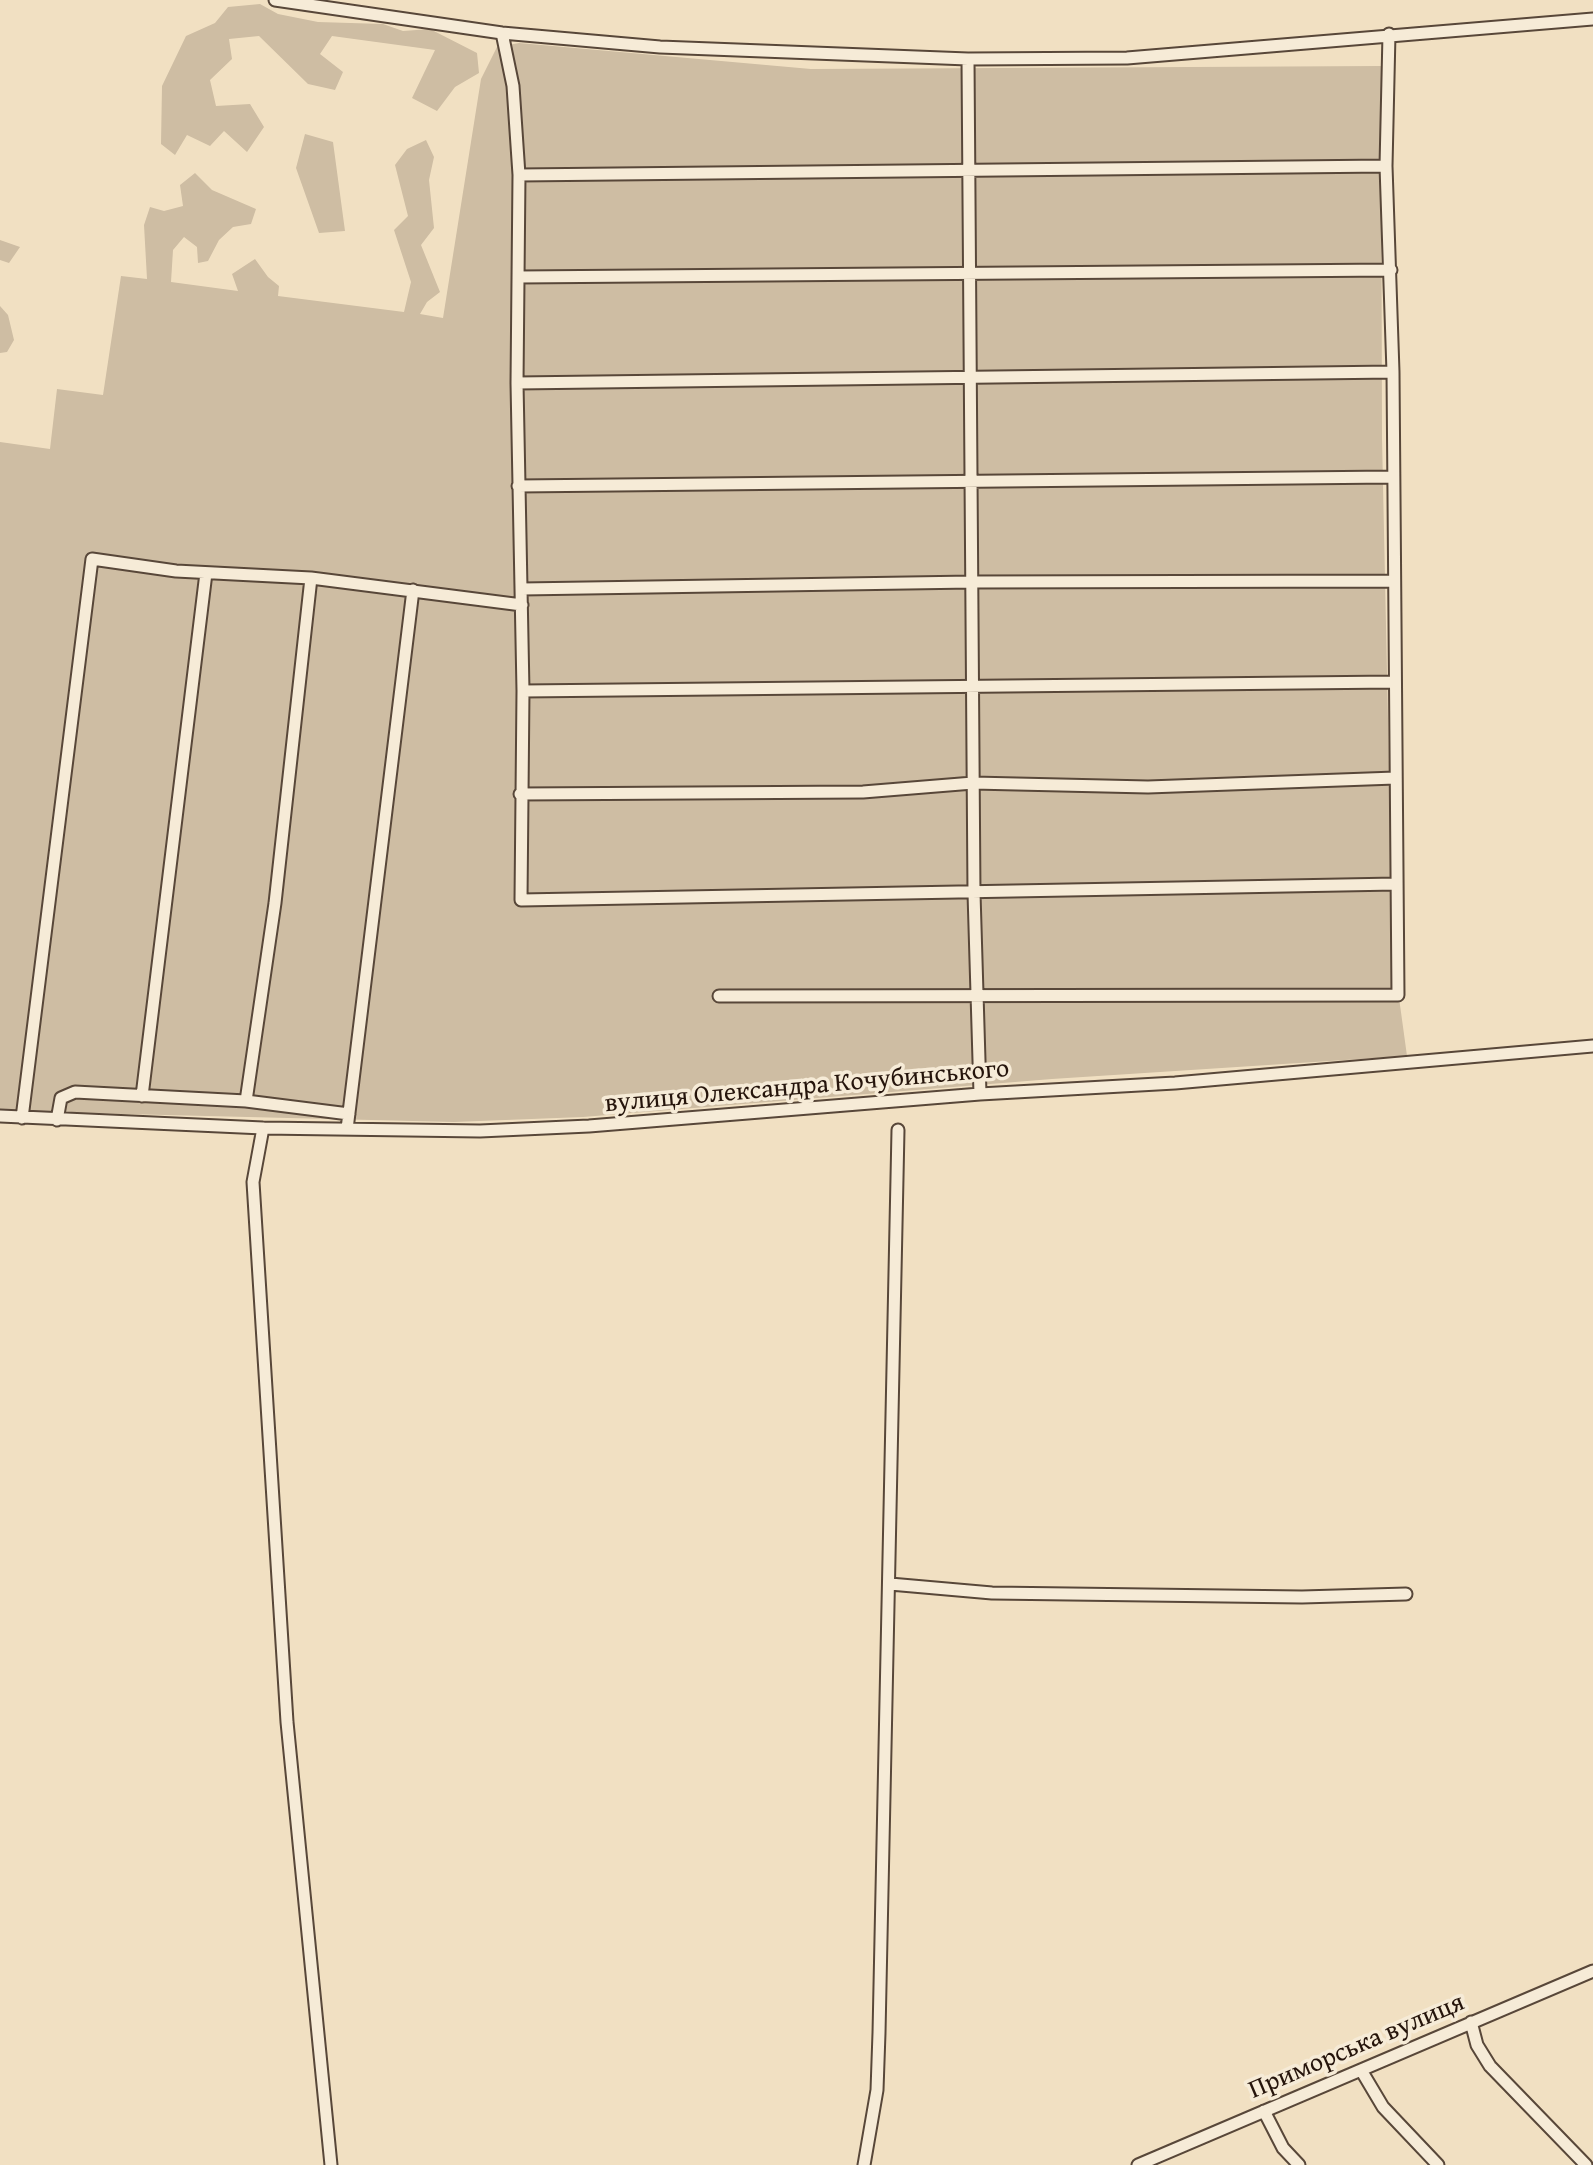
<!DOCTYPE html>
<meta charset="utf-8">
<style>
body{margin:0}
canvas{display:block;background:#f1e0c2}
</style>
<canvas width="1593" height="2165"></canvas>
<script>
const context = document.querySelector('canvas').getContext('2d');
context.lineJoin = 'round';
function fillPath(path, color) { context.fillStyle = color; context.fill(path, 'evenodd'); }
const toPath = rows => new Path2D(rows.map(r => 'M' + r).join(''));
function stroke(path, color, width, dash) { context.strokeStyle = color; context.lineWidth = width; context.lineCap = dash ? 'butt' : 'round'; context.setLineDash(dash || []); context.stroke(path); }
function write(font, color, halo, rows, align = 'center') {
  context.font = font + ' "Gentium Book Plus",serif'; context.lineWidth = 7; context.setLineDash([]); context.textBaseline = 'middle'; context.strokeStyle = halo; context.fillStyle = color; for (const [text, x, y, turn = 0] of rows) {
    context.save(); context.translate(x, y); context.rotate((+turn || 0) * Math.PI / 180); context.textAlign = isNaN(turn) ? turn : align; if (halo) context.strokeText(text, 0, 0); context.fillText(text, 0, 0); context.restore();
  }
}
fillPath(toPath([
 [260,4,278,14,318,22,383,24,403,31,430,29,477,53,479,73,455,87,437,111,412,98,435,50,332,36,320,54,343,72,335,90,308,84,259,36,229,39,232,59,210,80,216,106,250,104,264,127,247,152,224,131,210,146,187,135,175,155,161,144,162,86,186,36,215,23,228,7],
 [519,43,811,69,1381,66,1382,438,1393,954,1407,1056,1052,1079,583,1117,454,1122,0,1111,0,442,50,449,57,389,103,395,121,276,147,279,144,225,150,207,164,211,183,206,180,185,195,173,212,190,256,209,251,224,233,227,219,240,208,261,198,263,197,247,184,237,173,250,171,282,238,291,232,274,255,259,268,277,279,286,278,296,404,312,411,282,394,230,408,216,395,165,407,149,426,140,434,157,429,180,434,228,421,245,440,292,427,302,420,314,443,318,481,79,497,47],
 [305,134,333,142,345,231,319,233,296,168],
 [0,240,20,247,9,263,0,260],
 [0,306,8,315,14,340,7,352,0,353]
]), '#cebda3');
const minor = toPath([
 [275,0,502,33,660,47,968,59,1127,58,1593,19],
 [502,33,513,86,519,175,517,383,523,691,521,900,1396,884],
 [968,59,974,893,980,1094],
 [519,175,1386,166],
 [519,277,1391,270],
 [517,383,1393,372],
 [518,486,1391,477],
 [522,589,972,582,1393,581],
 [523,691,1394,682],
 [520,794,863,792,973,783,1148,787,1395,778],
 [719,996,1398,995,1393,372,1386,166,1389,34],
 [142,1096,206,573],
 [246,1101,275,903,311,578],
 [0,1116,263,1128,480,1131,589,1126,980,1094,1175,1083,1593,1046],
 [22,1118,92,559,176,571,311,578,522,605],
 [57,1120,61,1098,75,1092,246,1101,349,1114],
 [263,1128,253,1182,287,1722,331,2165],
 [347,1129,413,590],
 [890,1584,992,1593,1302,1597,1406,1594],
 [1471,2022,1477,2045,1490,2066,1586,2165],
 [1361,2070,1383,2107,1438,2165],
 [1264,2111,1283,2148,1299,2165],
 [864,2165,877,2090,879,2033,898,1130],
 [1138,2165,1593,1971]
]);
stroke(minor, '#584739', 15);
stroke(minor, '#f6ebd7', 11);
write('26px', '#25140b', '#f6ebd7', [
 ["вулиця Олександра Кочубинського",807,1087,-5],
 ["Приморська вулиця",1357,2047,-23]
]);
</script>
